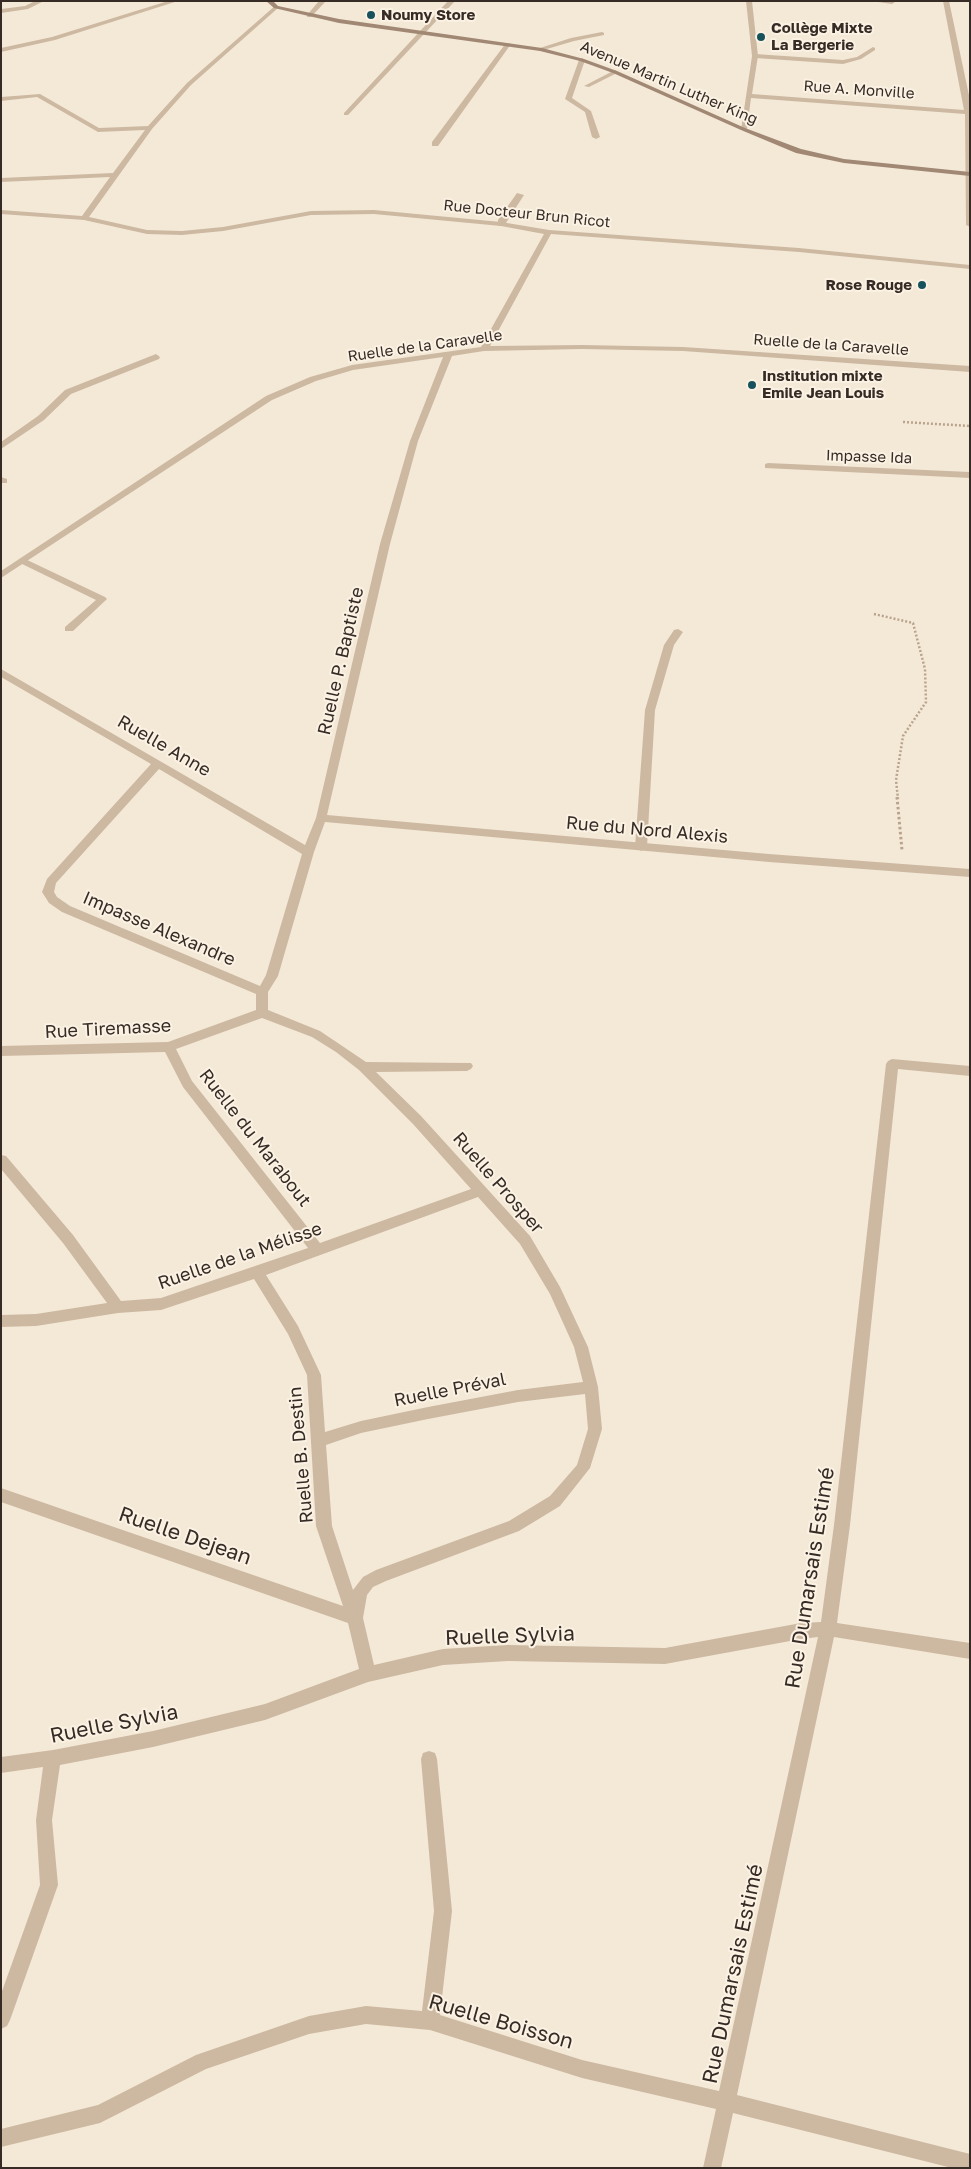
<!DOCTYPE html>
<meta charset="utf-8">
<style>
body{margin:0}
#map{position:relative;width:971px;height:2169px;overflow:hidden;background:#f4e9d7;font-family:"Golos Text",sans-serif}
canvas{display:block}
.frame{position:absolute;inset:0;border:2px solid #372c25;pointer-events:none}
</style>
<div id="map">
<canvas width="971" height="2169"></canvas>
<div class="frame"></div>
</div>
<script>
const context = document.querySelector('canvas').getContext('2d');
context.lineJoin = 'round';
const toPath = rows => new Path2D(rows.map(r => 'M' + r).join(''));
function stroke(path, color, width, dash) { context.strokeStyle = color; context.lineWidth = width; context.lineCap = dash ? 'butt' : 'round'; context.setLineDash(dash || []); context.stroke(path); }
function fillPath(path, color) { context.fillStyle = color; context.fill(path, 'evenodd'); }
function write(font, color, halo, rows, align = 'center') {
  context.font = font + ' "Golos Text",sans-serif'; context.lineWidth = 4; context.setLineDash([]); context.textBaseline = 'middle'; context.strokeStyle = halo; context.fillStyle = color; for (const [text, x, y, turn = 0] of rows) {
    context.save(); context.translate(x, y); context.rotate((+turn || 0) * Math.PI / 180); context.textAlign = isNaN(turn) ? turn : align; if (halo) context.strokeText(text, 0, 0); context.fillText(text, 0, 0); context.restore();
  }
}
stroke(toPath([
 [903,422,970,426],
 [874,614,913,623,925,669,926,702,903,736,896,780,898,799]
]), '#b9a38c', 2.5, [2, 2]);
stroke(toPath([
 [897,797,902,850]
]), '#b9a38c', 3, [2.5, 2.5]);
fillPath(toPath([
 [871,1,895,1,895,2,892,4,871,1],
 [873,47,875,48,875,50,861,59,843,64,755,58,752,56,755,54,843,60,857,57,873,47],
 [517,193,524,195,504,226,498,226,498,220,517,193],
 [1,477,7,479,7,483,1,483,1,477],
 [23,558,105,597,107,599,73,631,65,631,65,627,96,600,20,563,20,559,23,558],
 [678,629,683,632,674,645,655,710,647,847,641,851,635,847,645,710,664,645,674,630,678,629]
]), '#cdb9a2');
fillPath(toPath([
 [35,1,44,1,28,9,1,13,1,9,25,6,35,1],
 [168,1,178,1,55,40,1,52,1,48,52,37,168,1],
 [319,1,326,1,311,17,307,17,307,15,319,1],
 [448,1,455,1,348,115,344,115,344,113,448,1],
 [746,1,752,1,758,56,752,94,964,110,943,1,949,1,970,100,970,227,966,225,965,114,751,98,747,129,741,130,752,56,746,1],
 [276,5,279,7,278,8,191,85,152,129,89,217,147,230,182,231,223,227,311,211,374,210,501,222,549,230,799,248,970,265,970,269,799,252,551,234,490,346,582,345,683,347,970,366,970,372,683,351,582,349,484,351,452,356,418,441,390,544,327,815,769,854,970,869,970,877,769,862,325,822,314,852,278,976,268,992,268,1010,320,1031,366,1062,471,1063,473,1066,471,1069,467,1071,376,1072,421,1116,530,1236,560,1287,588,1347,598,1387,602,1429,590,1468,560,1506,519,1531,386,1581,373,1587,367,1595,363,1618,374,1665,443,1649,508,1645,665,1648,801,1623,821,1622,834,1525,886,1064,888,1061,892,1059,970,1066,970,1076,898,1069,850,1525,837,1623,970,1643,970,1659,834,1637,737,2095,970,2154,970,2168,952,2168,733,2113,721,2168,703,2168,716,2109,582,2078,430,2030,366,2024,309,2034,206,2069,100,2123,1,2147,1,2129,98,2105,196,2055,309,2016,366,2006,422,2011,434,1911,421,1759,423,1753,429,1751,435,1753,437,1759,452,1911,440,2015,582,2060,719,2091,818,1637,801,1639,665,1664,508,1661,443,1665,368,1682,265,1720,153,1747,60,1765,52,1820,58,1885,10,2020,7,2026,1,2029,1,1994,40,1885,36,1820,43,1767,1,1773,1,1757,53,1750,153,1731,265,1704,359,1669,348,1623,1,1502,1,1488,343,1606,316,1526,307,1375,288,1334,254,1279,161,1310,118,1313,36,1326,1,1327,1,1315,36,1314,107,1303,63,1243,1,1169,1,1155,6,1156,73,1235,121,1301,161,1298,308,1248,183,1087,165,1052,1,1056,1,1046,168,1042,256,1010,256,994,62,912,49,903,42,892,47,879,151,764,1,677,1,669,305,845,316,818,380,544,410,441,443,357,353,370,316,381,272,400,1,578,1,571,266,396,310,377,352,365,481,347,544,234,501,226,374,214,311,215,223,231,182,235,147,234,84,220,1,214,1,210,82,216,110,177,1,182,1,178,113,173,145,130,98,132,37,97,1,101,1,97,40,94,99,128,148,126,187,83,276,5],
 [159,769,302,854,266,975,260,986,70,906,57,897,54,892,56,883,159,769],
 [262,1018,312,1037,336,1052,359,1070,413,1124,471,1189,320,1243,192,1081,176,1049,262,1018],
 [478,1197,520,1244,550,1294,574,1347,583,1382,518,1390,428,1407,361,1421,325,1432,321,1375,298,1326,266,1275,478,1197],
 [585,1394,588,1429,577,1465,550,1496,509,1521,376,1570,363,1577,353,1590,332,1526,326,1445,361,1433,428,1419,518,1402,585,1394],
 [602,32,604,33,604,35,574,41,540,51,537,49,571,38,602,32],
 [506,43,511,44,438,146,432,146,432,142,506,43],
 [582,58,585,60,572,98,591,111,600,137,596,139,592,137,585,112,565,99,579,60,582,58],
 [615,70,618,72,617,73,589,87,584,86,615,70],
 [156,354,160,357,159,359,71,394,44,420,1,449,1,442,38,416,65,390,156,354],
 [768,463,970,472,970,478,765,468,765,464,768,463]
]), '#cdb9a2');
fillPath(toPath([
 [266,1,273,1,278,6,339,19,542,48,584,59,617,71,745,128,801,149,844,159,970,172,970,176,844,163,796,153,741,130,613,73,580,61,540,51,339,23,274,8,266,1]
]), '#a18874');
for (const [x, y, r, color] of [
 [371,15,5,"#17525c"],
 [761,37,5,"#17525c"],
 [922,285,5,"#17525c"],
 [752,385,5,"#17525c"]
]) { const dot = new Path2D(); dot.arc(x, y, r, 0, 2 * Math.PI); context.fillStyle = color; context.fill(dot); stroke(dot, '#fbf2e4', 2); }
write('bold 15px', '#372c25', '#fbf2e4', [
 ["Noumy Store",381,15],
 ["Collège Mixte",771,28],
 ["La Bergerie",771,45],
 ["Rose Rouge",912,285,"right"],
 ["Institution mixte",762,376],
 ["Emile Jean Louis",762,393]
], 'left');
write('15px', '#372c25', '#fbf2e4', [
 ["Avenue Martin Luther King",669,83,23],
 ["Rue A. Monville",859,90,4],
 ["Rue Docteur Brun Ricot",527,214,6],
 ["Ruelle de la Caravelle",831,345,4],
 ["Ruelle de la Caravelle",425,346,-8],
 ["Impasse Ida",869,457,2]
]);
write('18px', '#372c25', '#fbf2e4', [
 ["Ruelle P. Baptiste",341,661,-77],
 ["Ruelle Anne",164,746,30],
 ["Rue du Nord Alexis",647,830,5],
 ["Impasse Alexandre",159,929,23],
 ["Rue Tiremasse",108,1029,-3],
 ["Ruelle du Marabout",255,1138,52],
 ["Ruelle Prosper",498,1183,49],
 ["Ruelle de la Mélisse",240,1256,-19],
 ["Ruelle Préval",450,1390,-11],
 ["Ruelle B. Destin",301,1455,-95]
]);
write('21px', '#372c25', '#fbf2e4', [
 ["Ruelle Dejean",185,1536,19],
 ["Rue Dumarsais Estimé",810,1578,-81],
 ["Ruelle Sylvia",510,1636,-2],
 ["Ruelle Sylvia",114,1724,-11],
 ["Rue Dumarsais Estimé",733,1974,-78],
 ["Ruelle Boisson",501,2022,16]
]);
</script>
